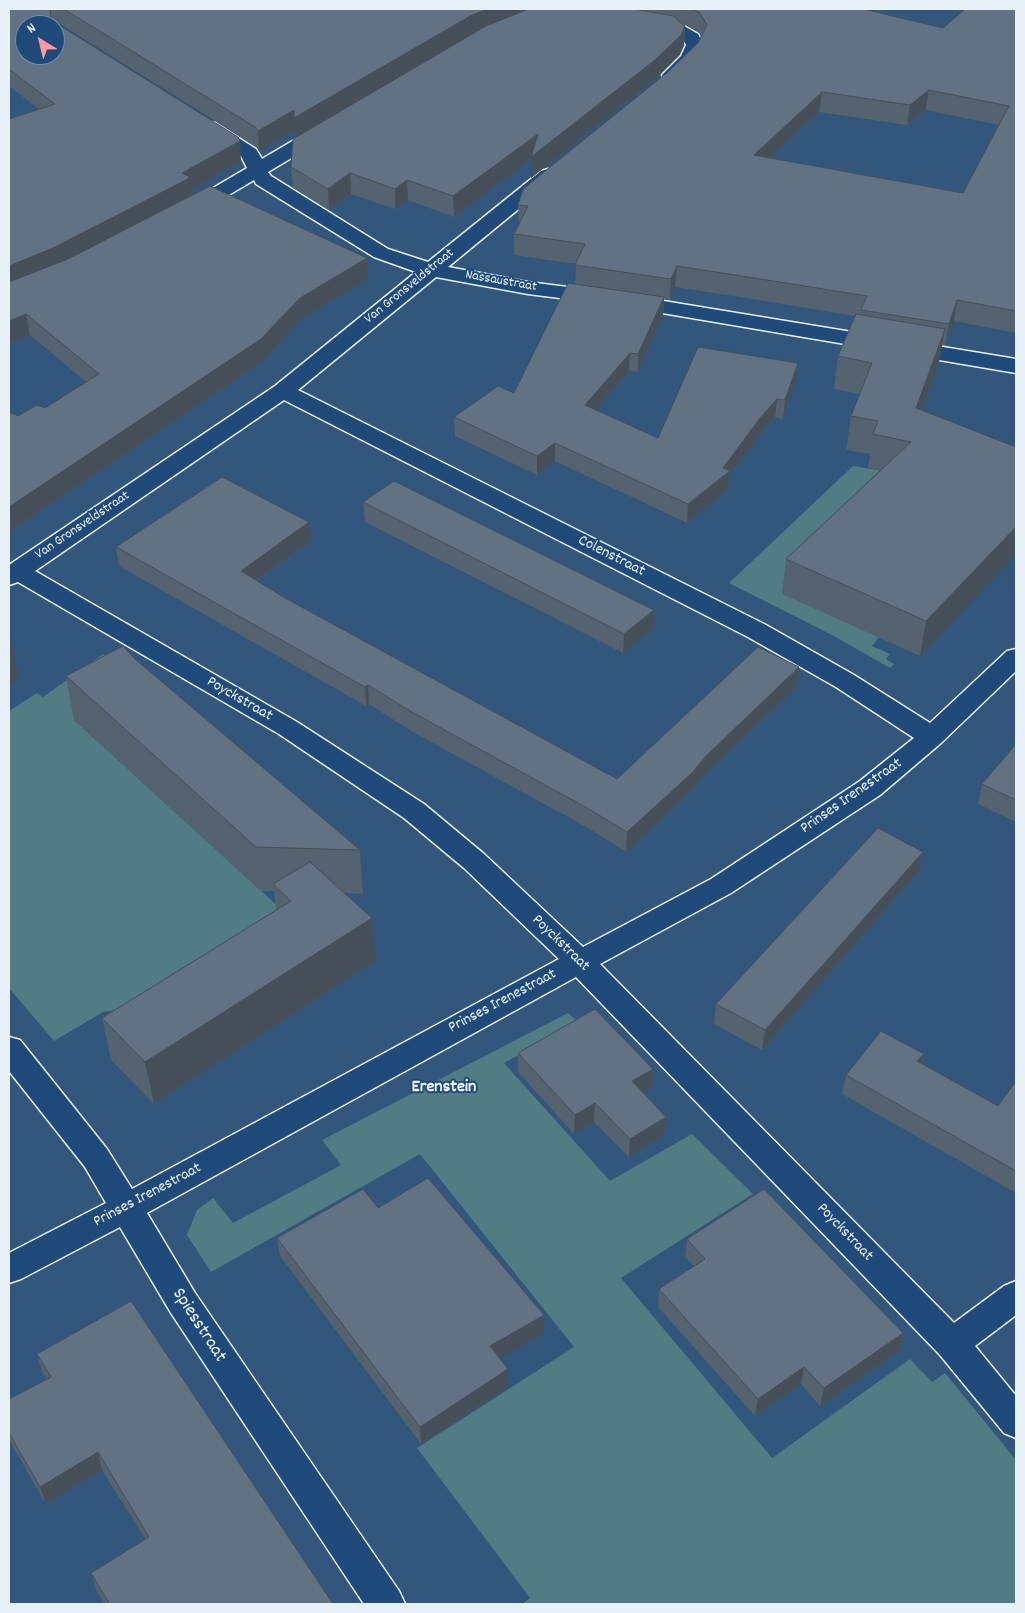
<!DOCTYPE html>
<style>
body{margin:0}
#map{position:relative;width:1025px;height:1613px;overflow:hidden;background:#33567c;font-family:Dekko,sans-serif}
canvas{display:block}
.frame{position:absolute;inset:0;border:10px solid #e8f1f8;pointer-events:none}
.north{position:absolute;left:15px;top:15px;width:50px;height:50px;box-sizing:border-box;background:#1f4a7a;border:1px solid #6f8dac;border-radius:50%;rotate:324deg;font-size:14px;font-weight:700;line-height:20px;text-align:center;color:#e8f1f8}
.north::after{content:'';display:block;margin:auto;width:18px;height:22px;background:#ff9aa2;clip-path:polygon(50% 0,100% 100%,50% 72%,0 100%)}
</style>
<div id="map">
<canvas width="1025" height="1613"></canvas>
<div class="frame"></div>
<div class="north">N</div>
</div>
<script>
const context = document.querySelector('canvas').getContext('2d');
context.lineJoin = 'round';
function fillPath(path, color) { context.fillStyle = color; context.fill(path, 'evenodd'); }
const toPath = rows => new Path2D(rows.map(r => 'M' + r).join(''));
function stroke(path, color, width, dash) { context.strokeStyle = color; context.lineWidth = width; context.lineCap = dash ? 'butt' : 'round'; context.setLineDash(dash || []); context.stroke(path); }
function write(font, color, halo, rows, align = 'center') {
  context.font = font + ' Dekko,sans-serif'; context.lineWidth = 4; context.setLineDash([]); context.textBaseline = 'middle'; context.strokeStyle = halo; context.fillStyle = color; for (const [text, x, y, turn = 0] of rows) {
    context.save(); context.translate(x, y); context.rotate((+turn || 0) * Math.PI / 180); context.textAlign = isNaN(turn) ? turn : align; if (halo) context.strokeText(text, 0, 0); context.fillText(text, 0, 0); context.restore();
  }
}
fillPath(toPath([
 [853,466,889,472,879,637,872,646,890,654,886,659,894,664,890,668,834,636,729,583],
 [103,654,161,688,74,720,292,919,162,1003,103,1012,54,1041,9,988,9,711,37,693,43,697],
 [568,1013,578,1022,504,1063,610,1181,692,1134,753,1194,621,1278,772,1458,910,1359,932,1382,945,1373,1016,1460,1016,1604,522,1604,530,1598,417,1448,574,1347,420,1154,211,1272,187,1235,197,1210,213,1198,233,1223,341,1165,322,1140]
]), '#527c84');
const street = toPath([
 [576,9,603,9,684,26,698,34,704,45,695,62,677,79,671,80,665,79,662,75,681,56,686,45,684,41,673,34,603,20,579,13,576,9],
 [208,121,215,123,256,149,262,159,316,127,323,125,330,127,332,131,330,135,268,172,271,176,388,249,428,262,541,171,548,169,555,171,558,175,555,179,448,267,528,282,615,293,1016,359,1016,373,615,305,528,294,436,277,298,390,766,625,854,675,930,723,1007,651,1016,649,1016,671,941,743,880,795,731,893,600,964,954,1323,1004,1286,1016,1281,1016,1315,975,1346,1016,1396,1016,1438,1004,1433,940,1355,576,977,147,1213,195,1293,399,1591,405,1604,364,1604,171,1313,120,1227,21,1279,9,1283,9,1253,106,1203,85,1167,9,1071,9,1037,20,1040,107,1149,132,1189,559,959,464,868,404,818,279,734,18,582,9,585,9,565,275,386,416,272,374,257,256,184,254,180,195,215,188,217,181,215,178,211,181,207,247,168,241,156,201,131,199,127,201,123,208,121],
 [284,400,748,637,836,687,914,738,860,781,711,879,583,947,484,854,424,804,297,722,35,571,284,400]
]);
stroke(street, '#e8f1f8', 3);
fillPath(street, '#1f4a7a');
fillPath(toPath([
 [9,9,863,9,943,28,1016,9,1016,333,954,321,945,345,942,345,939,362,922,410,1016,447,920,656,782,594,786,559,880,470,868,468,870,454,846,450,851,416,860,394,834,389,838,356,855,316,746,298,675,287,670,300,664,299,663,315,638,372,629,371,596,410,658,438,796,381,783,419,775,417,758,437,729,476,728,489,687,523,555,461,537,475,455,436,454,417,514,393,575,284,576,264,514,255,514,234,519,226,518,205,669,71,698,43,701,36,699,32,683,24,685,26,684,45,679,55,654,80,531,178,531,159,454,217,408,200,395,209,351,194,329,210,293,187,291,167,295,137,295,131,259,151,257,147,52,19,52,21,241,161,192,190,192,195,367,258,368,279,301,319,263,361,9,532,9,412,18,416,45,408,86,382,30,335,9,344,9,119,39,109,9,86],
 [926,110,999,125,963,193,770,158,819,112,907,125],
 [363,502,653,629,623,653,365,522],
 [311,541,256,581,285,598,617,779,799,667,797,687,704,775,690,792,626,852,588,828,411,731,369,704,366,706,119,566,116,547],
 [135,659,360,850,363,894,344,893,375,961,154,1104,111,1060,102,1018,276,910,274,891,261,891,74,720,66,676],
 [1016,744,1016,822,978,804,982,784],
 [923,852,919,871,762,1050,714,1024,716,1004],
 [518,1053,652,1088,643,1093,666,1117,664,1135,629,1157,594,1122,574,1134,518,1072],
 [924,1054,922,1064,998,1106,1016,1081,1016,1193,842,1094,846,1075],
 [378,1208,544,1315,544,1333,499,1358,508,1369,508,1387,421,1444,280,1256,277,1238],
 [687,1239,903,1333,899,1351,820,1406,801,1384,755,1416,658,1307,659,1289,694,1266,685,1257],
 [37,1354,333,1604,105,1604,96,1590,91,1573,145,1539,102,1470,46,1504,9,1440,9,1399,47,1380,42,1372]
]), '#556270');
fillPath(toPath([
 [488,9,536,9,295,138,295,131,259,151,258,131,294,110,472,15],
 [685,26,684,45,679,55,654,80,531,178,531,159,454,217,453,196],
 [929,90,926,110,907,125,910,105],
 [822,92,819,112,752,175,754,155],
 [240,141,241,161,192,190,193,198,9,288,9,266,182,173],
 [350,173,351,194,329,210,328,189],
 [407,180,408,200,395,209,395,189],
 [367,258,368,279,301,319,263,361,9,532,9,507,300,298],
 [677,266,675,287,670,300,671,279],
 [664,297,663,315,638,372,638,354],
 [957,300,954,321,945,345,949,324],
 [26,314,30,335,9,344,9,321],
 [945,329,939,362,911,441,916,408],
 [630,353,629,371,584,424,585,405],
 [798,363,796,381,783,419,785,400],
 [777,399,775,417,758,437,729,476,728,489,687,523,688,504,723,468,760,418],
 [555,443,555,461,537,475,537,456],
 [309,522,311,541,243,590,241,571],
 [1016,527,1016,554,920,656,926,621],
 [654,610,653,629,623,653,624,634],
 [10,636,19,679,9,686,9,637],
 [799,667,797,687,704,775,690,792,626,852,627,832,706,756],
 [368,685,369,704,366,706,365,687],
 [923,852,919,871,762,1050,765,1030],
 [372,918,375,961,154,1104,145,1062],
 [924,1054,919,1073,917,1061],
 [653,1069,652,1088,631,1100,632,1081],
 [595,1103,594,1122,574,1134,575,1115],
 [666,1117,664,1135,629,1157,630,1139],
 [544,1315,544,1333,490,1364,490,1346],
 [903,1333,899,1351,820,1406,824,1388],
 [804,1367,801,1384,755,1416,758,1399],
 [508,1369,508,1387,421,1444,420,1427],
 [98,1452,102,1470,46,1504,40,1487]
]), '#45505b');
const building = toPath([
 [9,9,50,9,51,20,238,137,240,141,182,173,190,177,186,180,53,248,9,266,9,225,10,225,9,224,9,119,55,104,9,69,9,9],
 [25,25,55,25,55,55,25,55,25,25],
 [64,9,488,9,472,15,294,118,294,110,258,131,255,127,64,9],
 [529,9,634,9,673,16,685,26,681,35,655,60,531,157,538,134,453,196,407,180,395,189,350,173,328,189,291,167,293,139,486,26,529,9],
 [692,9,863,9,943,28,965,9,1016,9,1016,311,957,300,949,324,861,310,867,296,748,277,677,266,671,279,575,265,585,244,514,234,528,206,518,205,523,189,669,71,698,43,707,25,700,13,692,9],
 [929,90,1009,106,963,193,754,155,822,92,910,105,929,90],
 [210,186,367,258,300,298,261,339,9,507,9,412,18,416,37,405,45,408,99,374,26,314,9,321,9,282,68,259,210,186],
 [568,283,664,297,638,354,630,353,585,405,658,438,698,347,798,363,785,400,777,399,760,418,723,468,730,471,688,504,555,443,537,456,454,417,498,386,514,393,568,283],
 [856,314,945,329,916,408,1016,447,1016,527,926,621,786,559,911,442,873,434,878,421,851,416,872,363,838,356,856,314],
 [222,477,309,522,241,571,285,598,617,779,758,647,799,667,706,756,692,773,627,832,589,809,410,711,368,685,365,687,116,547,222,477],
 [394,481,654,610,624,634,363,502,394,481],
 [123,646,135,659,360,850,256,847,66,676,123,646],
 [1016,744,1016,800,982,784,1016,744],
 [878,828,923,852,765,1030,716,1004,878,828],
 [310,862,372,918,145,1062,102,1018,291,901,273,884,310,862],
 [595,1009,653,1069,632,1081,666,1117,630,1139,595,1103,575,1115,518,1053,595,1009],
 [881,1031,924,1054,917,1061,998,1106,1016,1081,1016,1171,846,1075,881,1031],
 [428,1178,544,1315,490,1346,508,1369,420,1427,277,1238,363,1189,378,1208,428,1178],
 [764,1189,903,1333,824,1388,804,1367,758,1399,659,1289,705,1259,687,1239,764,1189],
 [131,1301,333,1604,110,1604,91,1573,149,1537,98,1452,40,1487,9,1433,9,1399,51,1377,37,1354,131,1301]
]);
fillPath(building, '#637282');
stroke(building, '#45505b', 1);
write('14px', '#e8f1f8', '#1f4a7a', [
 ["Nassaustraat",501,282,10],
 ["Van Gronsveldstraat",410,287,-39],
 ["Van Gronsveldstraat",83,526,-34]
]);
write('16px', '#e8f1f8', '#1f4a7a', [
 ["Colenstraat",611,557,27],
 ["Poyckstraat",239,700,30],
 ["Prinses Irenestraat",852,797,-35],
 ["Poyckstraat",560,944,44],
 ["Prinses Irenestraat",503,1002,-28],
 ["Prinses Irenestraat",148,1196,-28],
 ["Poyckstraat",844,1233,46]
]);
write('bold 18px', '#e8f1f8', '#1f4a7a', [
 ["Erenstein",444,1089]
]);
write('19px', '#e8f1f8', '#1f4a7a', [
 ["Spiesstraat",198,1326,57]
]);
</script>
